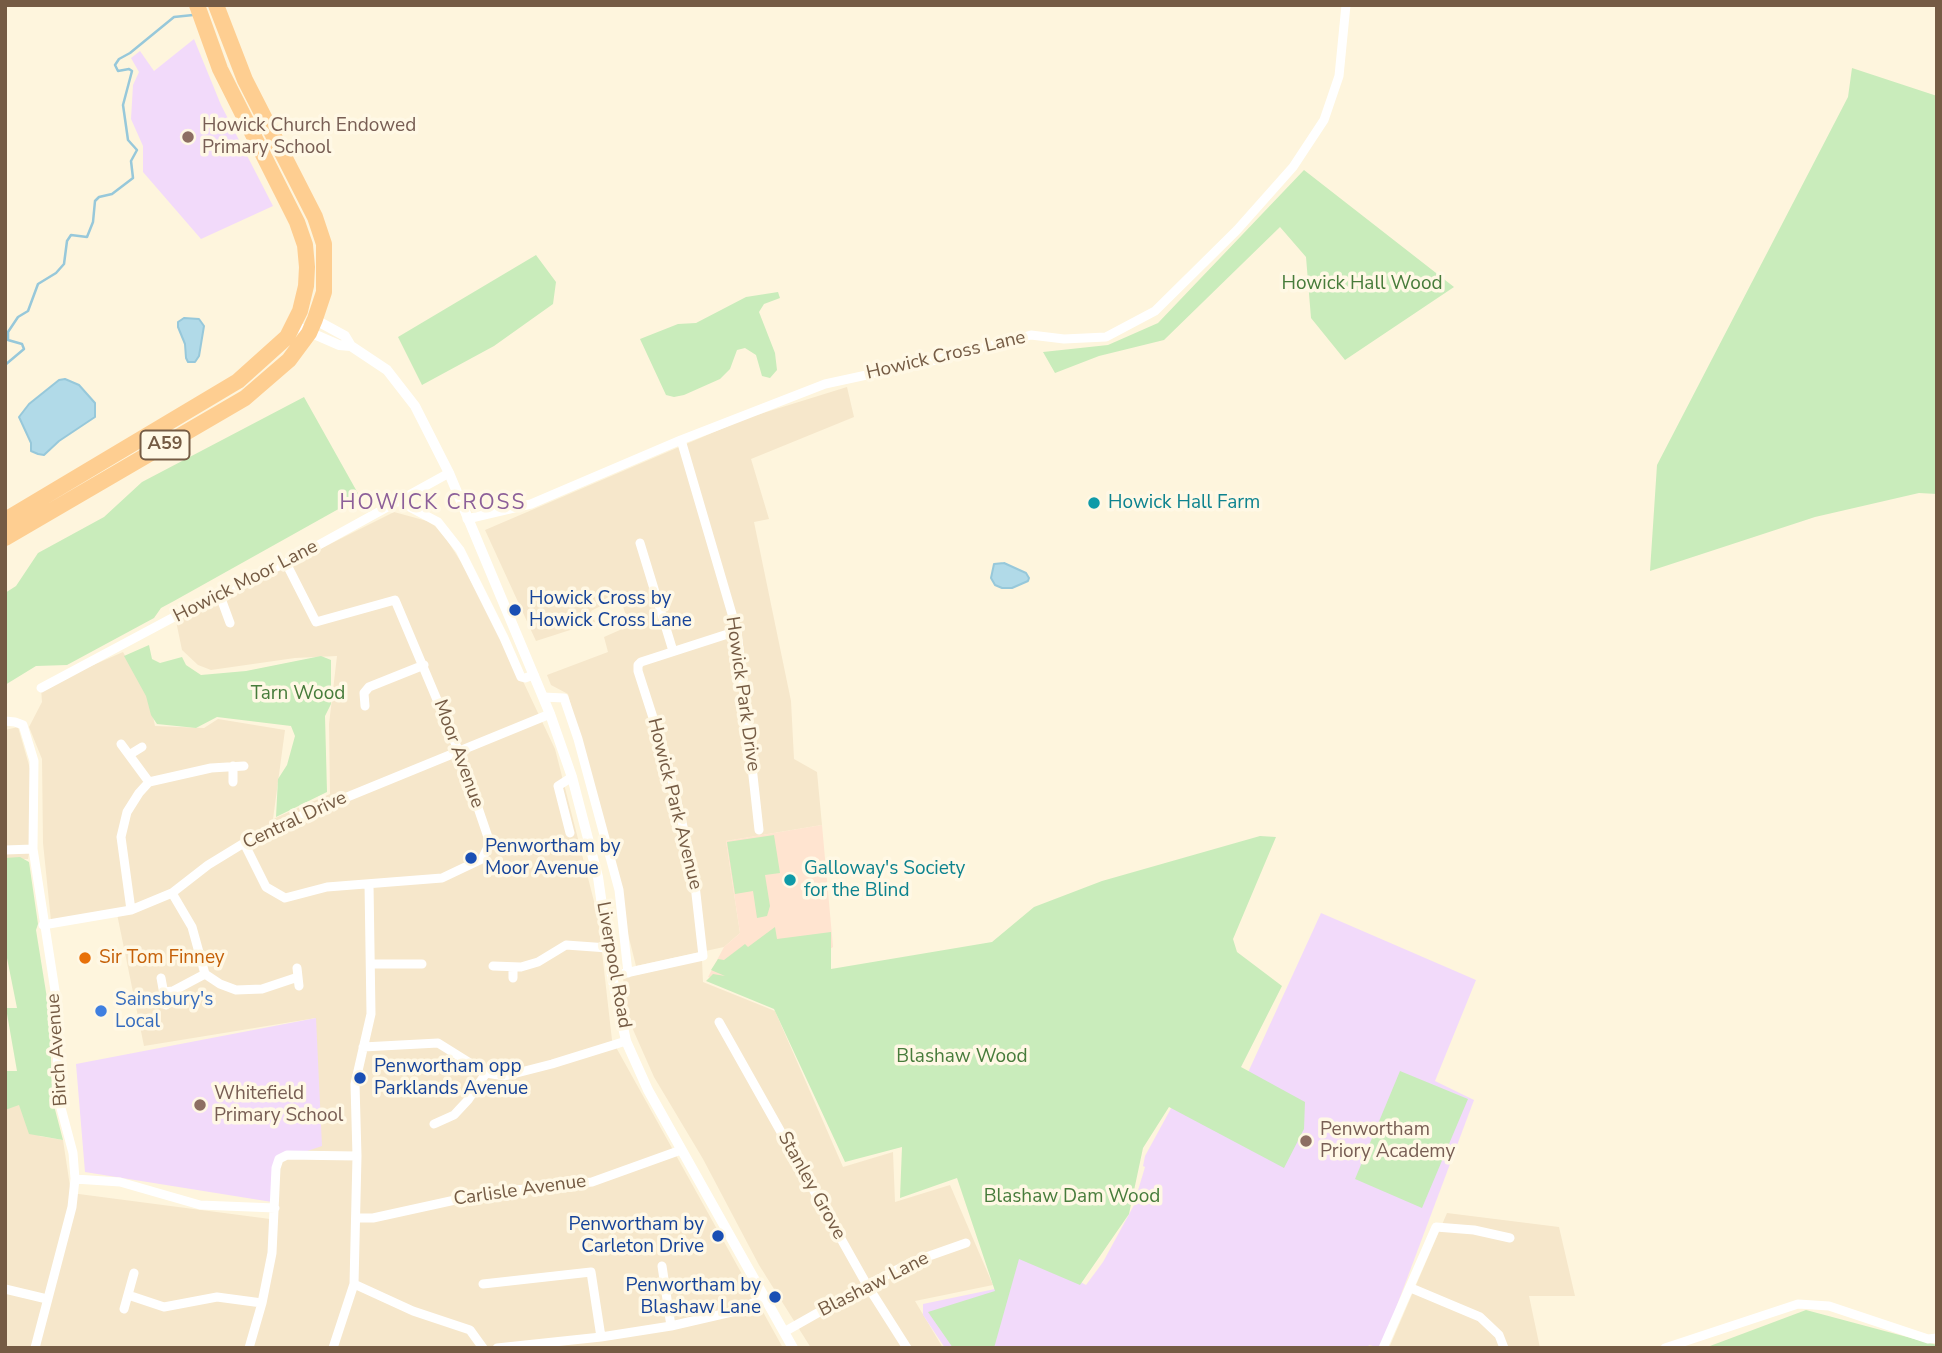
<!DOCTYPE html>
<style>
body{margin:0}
#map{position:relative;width:1942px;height:1353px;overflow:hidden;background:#fef5dd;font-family:"Nunito Sans",sans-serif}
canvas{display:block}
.frame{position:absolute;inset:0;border:7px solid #755b44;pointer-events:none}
</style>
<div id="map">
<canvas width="1942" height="1353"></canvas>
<div class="frame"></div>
</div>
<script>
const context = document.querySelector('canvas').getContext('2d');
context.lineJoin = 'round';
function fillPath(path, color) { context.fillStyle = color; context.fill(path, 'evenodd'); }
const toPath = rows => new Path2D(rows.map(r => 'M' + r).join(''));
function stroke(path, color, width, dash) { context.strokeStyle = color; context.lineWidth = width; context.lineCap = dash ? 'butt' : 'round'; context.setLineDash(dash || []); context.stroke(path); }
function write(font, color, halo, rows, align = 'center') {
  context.font = font + ' "Nunito Sans",sans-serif'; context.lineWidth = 7; context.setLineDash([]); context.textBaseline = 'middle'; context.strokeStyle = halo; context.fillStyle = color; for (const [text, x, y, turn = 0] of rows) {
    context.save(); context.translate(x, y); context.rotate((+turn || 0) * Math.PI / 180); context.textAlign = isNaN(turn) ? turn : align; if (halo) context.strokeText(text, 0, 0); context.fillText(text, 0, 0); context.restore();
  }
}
fillPath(toPath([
 [847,387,854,417,751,459,769,519,754,522,791,701,794,759,817,772,822,825,726,841,740,933,724,947,636,966,568,694,551,685,547,675,608,652,604,637,629,626,620,596,591,611,595,622,536,641,485,530,747,418],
 [394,512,427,521,435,526,447,540,461,562,521,677,555,749,598,917,612,1040,783,1348,5,1348,5,1105,35,1103,39,1136,63,1140,71,1193,270,1219,275,1162,316,1018,144,1046,116,909,51,921,43,843,42,759,29,727,42,702,41,688,123,652,149,698,155,726,204,728,218,719,285,730,273,819,330,794,329,724,337,656,295,658,211,670,198,665,182,650,176,621],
 [18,727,31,772,30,848,28,859,5,859,5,730],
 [702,960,703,982,775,1011,843,1167,893,1152,895,1202,950,1185,993,1285,915,1301,943,1348,811,1348,759,1265,703,1159,654,1077,627,1016,623,978],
 [1447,1213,1559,1227,1575,1296,1529,1296,1540,1348,1389,1348]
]), '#f6e7cb');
fillPath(toPath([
 [822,825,833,947,754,996,708,977,724,947,740,933,726,841]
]), '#ffe4d0');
fillPath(toPath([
 [194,39,221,105,273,206,201,239,143,172,143,146,131,119,133,85,139,72,131,58,140,51,154,71],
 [1321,913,1476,980,1435,1081,1474,1100,1381,1348,1369,1345,1367,1348,945,1348,923,1315,923,1304,995,1289,1007,1243,1086,1285,1103,1262,1133,1207,1145,1167,1143,1166,1145,1156,1175,1101,1223,1127],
 [316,1018,322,1146,275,1162,272,1202,85,1172,76,1064]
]), '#f2dafa');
fillPath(toPath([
 [1852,68,1937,96,1937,494,1919,493,1815,517,1650,571,1657,465,1848,97],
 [1304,170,1454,287,1345,360,1311,318,1306,257,1280,227,1164,340,1099,356,1055,373,1043,352,1108,345,1158,323],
 [536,255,556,282,553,304,494,346,422,385,398,337],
 [778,292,780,298,764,304,759,312,775,353,777,370,770,378,762,376,756,355,745,348,737,350,730,369,720,379,684,395,674,397,666,395,640,339,678,324,696,323,746,297],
 [304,397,360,497,174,601,161,608,154,618,67,665,36,666,5,685,5,593,16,586,38,553,104,517,142,482],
 [149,645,152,659,160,663,182,657,186,665,201,675,246,671,321,656,331,660,331,704,325,716,327,792,276,817,278,779,287,765,295,736,291,726,217,717,196,728,157,724,151,715,146,696,124,656],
 [774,835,780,873,765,875,770,906,767,916,757,918,753,891,735,894,727,842],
 [1260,836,1276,837,1233,939,1237,952,1282,986,1241,1067,1305,1102,1304,1129,1284,1168,1169,1107,1143,1148,1129,1214,1080,1285,1019,1259,994,1348,953,1348,928,1312,995,1291,957,1178,900,1198,902,1147,845,1162,774,1009,706,981,713,974,725,976,711,970,718,959,724,960,745,944,748,947,775,927,777,939,831,932,831,969,992,942,1034,907,1102,881],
 [20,857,29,862,38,924,36,930,50,1017,52,1098,63,1140,29,1134,19,1105,5,1110,5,1071,17,1071,6,1008,17,1008,7,958,5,968,5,858],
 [1400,1071,1468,1099,1422,1208,1355,1179],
 [1806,1310,1937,1345,1937,1348,1709,1348,1710,1346]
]), '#c9ecbb');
const water = toPath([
 [184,318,199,319,204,326,199,356,195,362,188,362,186,358,185,344,178,327,178,322,184,318],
 [65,379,79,385,95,403,95,417,59,441,44,455,38,454,31,451,31,443,19,417,29,404,59,380,65,379],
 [1004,563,1026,573,1029,578,1028,581,1012,588,1002,588,995,585,991,578,994,564,1004,563]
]);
fillPath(water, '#b1dae8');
stroke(water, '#97c8da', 2);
stroke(toPath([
 [5,365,24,349,22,344,8,340,8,332,18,317,28,311,38,284,56,273,64,264,67,241,71,235,87,237,93,222,95,201,99,197,112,194,133,178,131,161,137,150,128,140,123,105,132,71,129,69,118,71,115,65,119,59,130,53,174,17,193,15]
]), '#97c8da', 2.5);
stroke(toPath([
 [681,440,737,631,759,830],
 [400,502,438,522,460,550,504,638,521,677,525,678,534,675],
 [467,519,531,504,681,440,825,384,936,360,1031,335,1064,339,1106,337,1155,311,1237,230,1293,167,1324,120,1339,76,1346,5],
 [640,543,673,651],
 [219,593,230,623],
 [41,688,219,593,286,563,449,473],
 [543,697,564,698,578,739,619,890,628,973],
 [365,706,364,693,369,687,424,665],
 [5,721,15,722,23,725,34,761,33,849,58,1010,57,1093,73,1153,75,1179,72,1207,35,1348],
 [121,744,149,782],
 [129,755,142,747],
 [233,766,233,782],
 [570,833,558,786,572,777],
 [244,843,266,887,285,898,327,887,442,878,482,859,490,843,459,752,395,600,316,622,286,563],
 [5,850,33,849],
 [172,893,192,927,205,974,220,984,236,990,262,989,298,977],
 [131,910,121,837,127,812,139,793,149,782,211,768,244,766],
 [43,925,131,910,172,893,208,865,244,843,291,820,550,714],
 [371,964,422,964],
 [493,966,521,967,538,962,566,945,608,948],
 [297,968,299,986],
 [612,976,703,956,695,885,687,843,667,761,638,671,638,665,641,662,737,631],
 [161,978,166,1005],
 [513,978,513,967],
 [164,992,173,991,205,974],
 [719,1022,867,1285,907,1348],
 [363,1047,438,1043,486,1073,505,1076,552,1064,626,1041],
 [434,1124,454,1115,468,1100,486,1073],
 [75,1179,120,1182,200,1205,275,1208],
 [356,1218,373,1218,487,1193,592,1182,681,1150],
 [662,1266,671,1326],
 [354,1284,413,1311,470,1330,483,1348],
 [483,1284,591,1272,601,1337],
 [1411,1288,1480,1317,1499,1335,1504,1348],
 [5,1289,47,1299],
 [128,1295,164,1307,217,1297,262,1303],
 [124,1309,134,1273],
 [784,1332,867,1285,912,1262,966,1243],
 [249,1348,262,1303,272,1253,276,1168,279,1159,287,1155,357,1156],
 [333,1348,354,1284,357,1156,355,1084,371,1014,369,884],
 [497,1348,601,1337,671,1326,736,1311,765,1297],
 [1383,1348,1436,1227,1474,1230,1510,1238],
 [1665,1348,1798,1304,1829,1306,1928,1339,1937,1338]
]), '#fff', 9);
stroke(toPath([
 [312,318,345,336,351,346],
 [293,325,339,345,351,346,387,370,415,406,449,473,550,714,572,777,598,877,612,976,626,1041,648,1090,793,1348]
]), '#fff', 10);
stroke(toPath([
 [5,520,238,381,287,337,300,311,306,286,307,267,305,245,297,222,220,69,197,5],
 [5,538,245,398,289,360,309,333,315,319,324,292,324,244,315,217,245,80,216,5]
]), '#fece91', 16);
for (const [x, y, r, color] of [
 [188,137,7,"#8d6e63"],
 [1094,503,7,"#0f9aa8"],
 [515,610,7,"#1a4fb4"],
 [471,858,7,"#1a4fb4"],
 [790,880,7,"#0f9aa8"],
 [85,958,7,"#e8710a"],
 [101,1011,7,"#3f7fe0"],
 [360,1078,7,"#1a4fb4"],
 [200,1105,7,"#8d6e63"],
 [1306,1141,7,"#8d6e63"],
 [718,1236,7,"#1a4fb4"],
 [775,1297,7,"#1a4fb4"]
]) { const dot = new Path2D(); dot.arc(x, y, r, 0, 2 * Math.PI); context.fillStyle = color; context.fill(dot); stroke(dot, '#fff8e5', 2.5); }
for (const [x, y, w] of [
 [165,445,49]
]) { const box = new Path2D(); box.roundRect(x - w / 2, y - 14.5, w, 29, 5); context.fillStyle = '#fff8e5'; context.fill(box); stroke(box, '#755b44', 2); }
write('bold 18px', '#755b44', null, [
 ["A59",165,445]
]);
write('19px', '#785e54', '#fff8e5', [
 ["Howick Church Endowed",202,126],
 ["Primary School",202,148],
 ["Whitefield",214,1094],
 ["Primary School",214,1116],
 ["Penwortham",1320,1130],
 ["Priory Academy",1320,1152]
], 'left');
write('19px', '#477c3b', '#fff8e5', [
 ["Howick Hall Wood",1362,284],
 ["Tarn Wood",298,694],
 ["Blashaw Wood",962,1057],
 ["Blashaw Dam Wood",1072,1197]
]);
write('19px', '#755b44', '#fff8e5', [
 ["Howick Cross Lane",946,356,-13],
 ["Howick Moor Lane",246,582,-27],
 ["Howick Park Drive",742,694,82],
 ["Moor Avenue",458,754,70],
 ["Howick Park Avenue",674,804,76],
 ["Central Drive",295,821,-25],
 ["Liverpool Road",613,965,80],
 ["Birch Avenue",58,1050,-94],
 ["Stanley Grove",811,1186,61],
 ["Carlisle Avenue",520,1191,-8],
 ["Blashaw Lane",874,1285,-27]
]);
write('19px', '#0d838f', '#fff8e5', [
 ["Howick Hall Farm",1108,503],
 ["Galloway's Society",804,869],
 ["for the Blind",804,891]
], 'left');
write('19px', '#164399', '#fff8e5', [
 ["Howick Cross by",529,599],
 ["Howick Cross Lane",529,621],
 ["Penwortham by",485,847],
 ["Moor Avenue",485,869],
 ["Penwortham opp",374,1067],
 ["Parklands Avenue",374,1089],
 ["Penwortham by",704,1225,"right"],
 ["Carleton Drive",704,1247,"right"],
 ["Penwortham by",761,1286,"right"],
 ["Blashaw Lane",761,1308,"right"]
], 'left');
write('19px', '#c56008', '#fff8e5', [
 ["Sir Tom Finney",99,958]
], 'left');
write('19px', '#366cbe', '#fff8e5', [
 ["Sainsbury's",115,1000],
 ["Local",115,1022]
], 'left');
context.letterSpacing = '2px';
write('21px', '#8c5f99', '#fff8e5', [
 ["HOWICK CROSS",433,504]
]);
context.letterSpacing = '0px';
</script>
